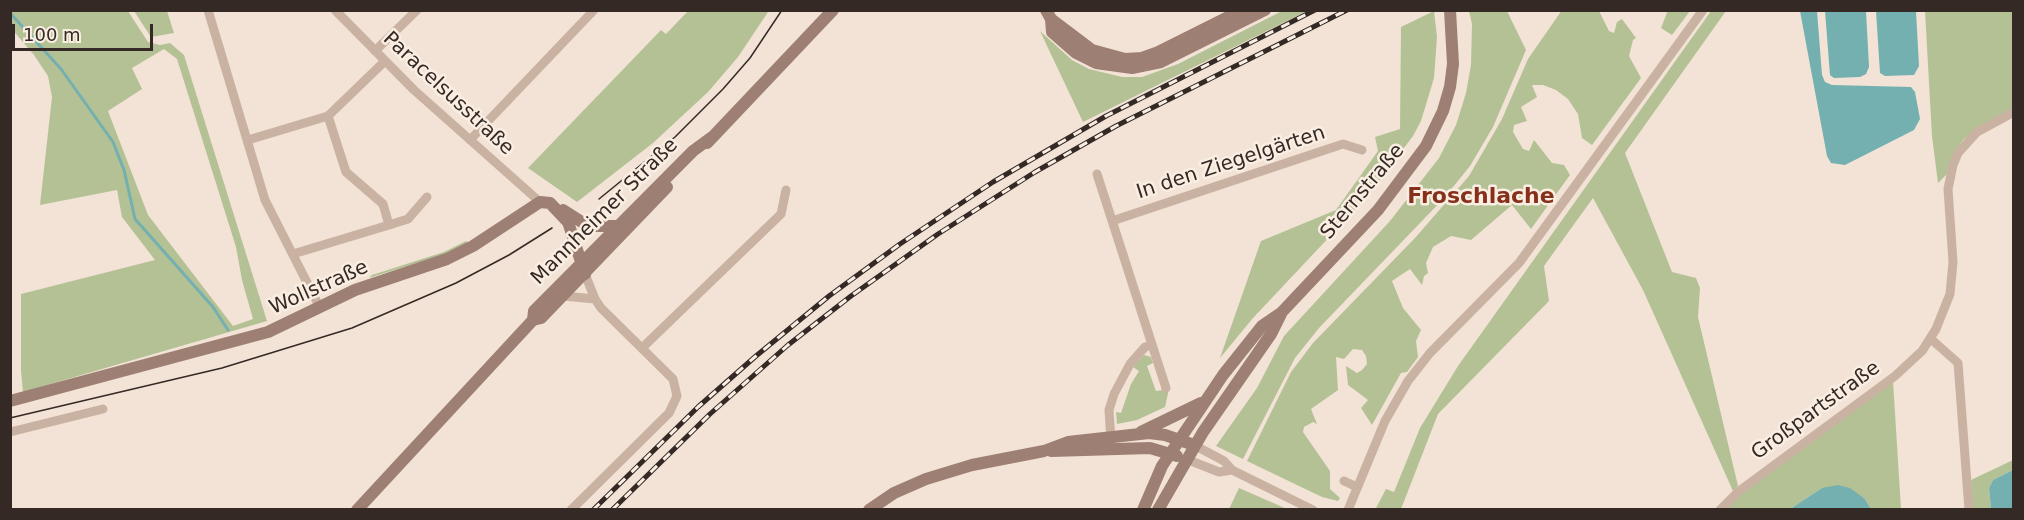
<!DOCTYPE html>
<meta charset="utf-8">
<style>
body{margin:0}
#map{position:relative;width:2024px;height:520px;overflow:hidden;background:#f2e3d6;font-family:"DejaVu Sans",sans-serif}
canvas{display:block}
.frame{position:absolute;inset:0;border:12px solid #342925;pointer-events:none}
.scale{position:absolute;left:12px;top:24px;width:141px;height:27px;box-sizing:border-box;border:3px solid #342925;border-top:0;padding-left:8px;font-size:18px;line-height:21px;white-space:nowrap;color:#342925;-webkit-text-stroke:4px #faeee2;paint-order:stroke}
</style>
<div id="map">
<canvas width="2024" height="520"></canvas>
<div class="frame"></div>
<div class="scale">100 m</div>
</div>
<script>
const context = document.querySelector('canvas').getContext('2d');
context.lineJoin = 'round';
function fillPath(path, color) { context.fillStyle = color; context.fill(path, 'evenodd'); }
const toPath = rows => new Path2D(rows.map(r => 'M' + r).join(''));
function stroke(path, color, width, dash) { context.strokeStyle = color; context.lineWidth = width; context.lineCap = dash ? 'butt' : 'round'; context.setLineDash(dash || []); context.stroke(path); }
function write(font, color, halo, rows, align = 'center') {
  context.font = font + ' "DejaVu Sans",sans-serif'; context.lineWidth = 5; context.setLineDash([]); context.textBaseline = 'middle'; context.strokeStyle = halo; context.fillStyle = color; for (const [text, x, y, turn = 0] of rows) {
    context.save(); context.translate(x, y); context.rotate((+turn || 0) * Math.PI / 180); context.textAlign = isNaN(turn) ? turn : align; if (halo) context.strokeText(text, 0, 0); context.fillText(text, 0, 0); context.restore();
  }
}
fillPath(toPath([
 [1562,10,1599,11,1609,31,1614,33,1617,22,1622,19,1636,38,1633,40,1629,56,1641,78,1592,145,1582,138,1578,114,1568,99,1556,90,1543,85,1532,85,1537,97,1521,107,1527,121,1514,125,1513,132,1523,149,1529,151,1534,140,1552,163,1564,165,1570,175,1531,229,1512,205,1471,240,1451,236,1433,247,1426,263,1428,273,1424,276,1422,285,1410,269,1392,281,1403,308,1421,330,1416,341,1418,357,1407,372,1401,373,1372,425,1361,408,1368,400,1348,385,1346,366,1357,373,1362,370,1367,364,1366,356,1362,350,1353,349,1344,359,1336,357,1338,390,1311,409,1317,424,1313,422,1304,427,1303,432,1330,471,1330,489,1340,498,1338,501,1322,497,1247,461,1291,372,1313,343,1415,238,1469,176,1502,119,1528,59],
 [1668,10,1690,11,1672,35,1661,28],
 [10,11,128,11,148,42,160,45,170,43,184,55,267,321,23,392,21,371,21,294,155,260,122,217,117,190,40,205,52,97,48,76,34,55,11,28],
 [164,49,177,59,236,247,242,280,253,319,233,326,148,215,108,111,142,89,132,68],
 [134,11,167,11,174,33,151,37],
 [765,11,768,12,738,57,708,92,653,143,577,202,528,168,661,30,666,34,688,11],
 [1282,11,1307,11,1083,122,1040,31,1072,60,1089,69,1122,77,1142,77,1178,64],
 [1434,11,1437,37,1434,78,1421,121,1413,136,1367,197,1253,318,1220,358,1261,241,1336,210,1378,151,1375,137,1400,129,1401,27],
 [1469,11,1507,11,1526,50,1493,127,1470,166,1445,197,1319,328,1295,358,1243,459,1216,446,1257,388,1284,336,1390,221,1439,158,1456,125,1466,93,1471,65,1472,24],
 [1711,11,1726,11,1625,153,1672,272,1696,278,1700,288,1698,317,1738,486,1733,491,1643,290,1593,198,1544,266,1549,301,1438,414,1401,509,1375,510,1386,489,1394,492,1420,428,1458,366],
 [1925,11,2013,11,2013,108,1976,129,1963,140,1955,152,1947,174,1938,183,1932,136],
 [466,241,469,243,445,254,369,278,372,275,444,252],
 [1144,355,1151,357,1153,363,1147,366,1156,391,1169,389,1165,407,1137,420,1117,424,1116,412,1121,413,1131,384,1139,371,1133,367],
 [1893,381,1901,509,1871,509,1865,499,1822,488,1790,509,1724,510,1740,494],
 [2013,460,2013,470,1993,480,1989,488,1991,509,1972,509,1971,480],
 [1239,488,1287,509,1229,509]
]), '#b4c195');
fillPath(toPath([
 [1800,11,1817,11,1822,75,1825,82,1832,85,1911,87,1915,92,1920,119,1914,130,1845,165,1831,163,1827,156],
 [1825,11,1866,11,1869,67,1866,74,1860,77,1834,78,1830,75],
 [1876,11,1916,11,1919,66,1914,75,1885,76,1880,73],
 [2013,470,2013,509,1991,509,1989,488,1993,480],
 [1838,485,1850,488,1865,499,1871,509,1790,509,1822,488]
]), '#74b0b0');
stroke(toPath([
 [10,13,61,69,113,142,124,170,135,219,213,307,228,330]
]), '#74b0b0', 3);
stroke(toPath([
 [208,10,265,200,319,306],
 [335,10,414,90,540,202],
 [375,51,417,10],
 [248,140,328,116,385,61],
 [470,140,594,10],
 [1097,174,1166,388],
 [1112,221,1343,144,1362,150],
 [389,225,408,219,427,197],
 [293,254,389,225,383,204,346,172,328,116],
 [563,296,595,299],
 [1931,339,1958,363,1969,510],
 [642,348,781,214,786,190],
 [10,432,103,409],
 [1111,441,1109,410,1114,394,1130,364,1145,347,1151,345],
 [1194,445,1224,461,1232,470,1313,510],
 [1186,459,1219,472,1232,470],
 [1344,481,1357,487],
 [571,510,669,413,677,396,673,379,601,308,595,299,585,274],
 [1348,510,1385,421,1408,381,1430,353,1519,263,1703,10],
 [1720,510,1739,491,1895,376,1922,351,1936,329,1950,294,1953,262,1948,189,1953,165,1958,153,1977,132,2014,112]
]), '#cab2a2', 9);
stroke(toPath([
 [1046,10,1051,19,1052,32,1076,53,1096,63,1132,68,1161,62,1265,10],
 [1051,19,1092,50,1125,59,1142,58,1156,53,1242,10],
 [707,143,833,10],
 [563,210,588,226,617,226],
 [533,320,541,318,667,187],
 [10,401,268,332,355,290,447,259,473,246,540,202,550,203,568,222,585,274],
 [1141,432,1201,403],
 [1051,451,1150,448,1177,456],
 [357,510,533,320,534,311,693,151,712,137],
 [869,510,894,493,926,479,972,465,1044,451,1068,442,1149,433,1165,435,1194,445],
 [1143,510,1162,466,1223,375,1262,326,1281,313,1378,210,1426,146,1443,111,1450,87,1453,64,1450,10],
 [1158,510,1203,432,1271,334,1281,314]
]), '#9d8073', 12);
stroke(toPath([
 [599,199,675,137,723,89,750,58,782,10],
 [10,418,222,368,352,328,456,283,509,255,552,228]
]), '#342925', 1.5);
const rail = toPath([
 [593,510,698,407,756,356,829,296,900,244,993,182,1106,116,1315,10],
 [612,510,710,414,788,345,851,296,938,234,1035,172,1116,126,1347,10]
]);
stroke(rail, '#342925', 5);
stroke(rail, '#faeee2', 3, [9]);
write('20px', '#342925', '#faeee2', [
 ["Paracelsusstraße",448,94,43],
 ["In den Ziegelgärten",1231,163,-18],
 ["Sternstraße",1363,192,-50],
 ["Mannheimer Straße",605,212,-45],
 ["Wollstraße",319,288,-24],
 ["Großpartstraße",1816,411,-36]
]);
write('bold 22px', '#862f1a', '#faeee2', [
 ["Froschlache",1481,197]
]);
</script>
